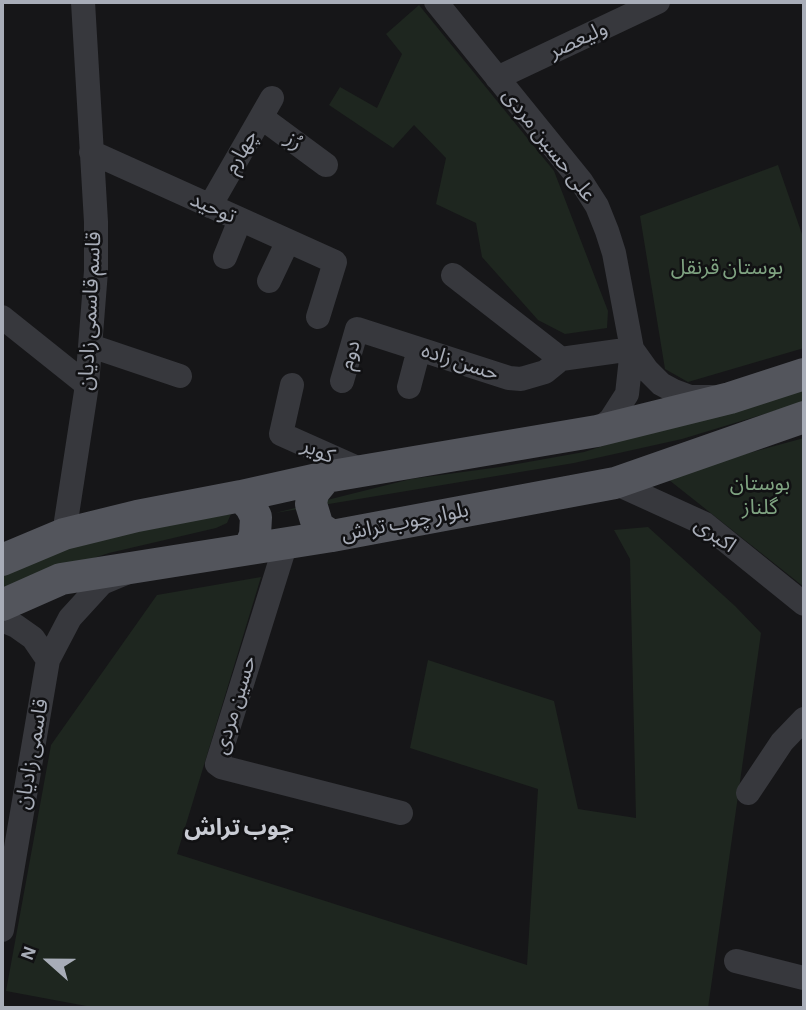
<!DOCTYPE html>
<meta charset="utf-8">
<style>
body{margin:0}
#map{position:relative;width:806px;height:1010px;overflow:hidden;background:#161618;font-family:"Alegreya Sans",sans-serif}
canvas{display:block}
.frame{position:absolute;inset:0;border:4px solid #a8adb8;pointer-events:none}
.north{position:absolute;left:14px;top:926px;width:70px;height:70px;-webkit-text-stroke:5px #111113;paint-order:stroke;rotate:291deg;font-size:19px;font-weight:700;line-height:28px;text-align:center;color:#a8adb8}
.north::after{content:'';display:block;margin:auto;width:24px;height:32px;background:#a8adb8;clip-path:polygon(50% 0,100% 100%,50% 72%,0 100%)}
</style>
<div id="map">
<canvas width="806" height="1010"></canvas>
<div class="frame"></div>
<div class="north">N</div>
</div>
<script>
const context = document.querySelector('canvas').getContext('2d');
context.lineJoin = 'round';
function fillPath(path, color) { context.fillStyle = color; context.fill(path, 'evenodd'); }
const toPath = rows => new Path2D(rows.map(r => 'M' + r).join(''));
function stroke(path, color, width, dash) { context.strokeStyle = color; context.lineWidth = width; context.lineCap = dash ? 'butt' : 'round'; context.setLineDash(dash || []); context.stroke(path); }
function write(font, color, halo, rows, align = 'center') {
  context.font = font + ' "Alegreya Sans","Noto Sans Arabic",sans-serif'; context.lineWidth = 5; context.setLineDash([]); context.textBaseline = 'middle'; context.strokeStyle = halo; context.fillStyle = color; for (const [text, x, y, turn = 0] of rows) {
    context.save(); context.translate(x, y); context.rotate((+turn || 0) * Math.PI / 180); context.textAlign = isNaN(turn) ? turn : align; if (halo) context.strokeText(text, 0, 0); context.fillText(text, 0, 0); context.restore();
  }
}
fillPath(toPath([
 [419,5,554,171,608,311,607,328,565,334,538,320,482,257,476,223,436,204,446,158,414,125,393,148,329,105,340,87,377,108,402,54,386,34],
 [778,165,804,240,804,348,688,382,665,369,640,216],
 [804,382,804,402,682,439,574,463,275,513,411,479,500,467,584,452],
 [804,438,804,587,664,476],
 [231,514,227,523,216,528,109,553,2,588,2,574,102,535],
 [648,527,735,606,761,633,708,1008,97,1008,6,991,51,745,157,595,261,577,177,854,527,965,538,789,410,748,428,660,554,701,578,809,636,818,630,559,614,530]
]), '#1e261f');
stroke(toPath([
 [436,2,581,181,597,206,607,231,614,253,632,349,627,394,611,419,597,431],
 [497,78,658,2],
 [261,117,326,165],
 [91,152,335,262,318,317],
 [210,206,272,98],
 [225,257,240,220],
 [453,275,561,359],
 [269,281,288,241],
 [2,317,87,385],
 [91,346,180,376],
 [632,349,647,370,661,384,674,391,690,397,712,397],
 [342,381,357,329,509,378,521,379,545,372,561,359,632,349],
 [292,385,281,434,364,471],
 [409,387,419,349],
 [615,483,705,524,804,604],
 [64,534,87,385,96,271,96,222,83,2],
 [286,543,217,764,221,767,401,813],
 [2,620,16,626,33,638,48,660],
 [748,793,782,742,804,719],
 [2,930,48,660,70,618,102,583,126,573],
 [736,961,804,978]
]), '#37383d', 24);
stroke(toPath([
 [326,477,313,493,311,504,318,527,332,536],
 [241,496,251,507,256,517,255,535,249,549],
 [2,560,64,534,137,516,241,496,326,477,597,431,730,398,804,374],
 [2,605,61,579,332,536,615,483,804,417]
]), '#53555c', 32);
write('21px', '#a8adb8', '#111113', [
 ["ولیعصر",578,40,-25],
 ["رُز",294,141,37],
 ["علی حسین مردی",549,145,52],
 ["چهارم",241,152,-60],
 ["توحید",213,208,24],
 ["قاسم قاسمی زادیان",90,311,-87],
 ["دوم",350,355,-74],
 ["حسن زاده",460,362,18],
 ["کویر",318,451,24],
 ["بلوار چوب‌ تراش",405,522,-11],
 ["اکبری",715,535,35],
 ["حسین مردی",235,705,-73],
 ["قاسمی زادیان",32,754,-80]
]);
write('21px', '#7fa381', '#111113', [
 ["بوستان قرنقل",727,268],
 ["بوستان",760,484],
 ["گلناز",760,508]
]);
write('bold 23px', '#c9ccd4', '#111113', [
 ["چوب تراش",239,828]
]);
</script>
